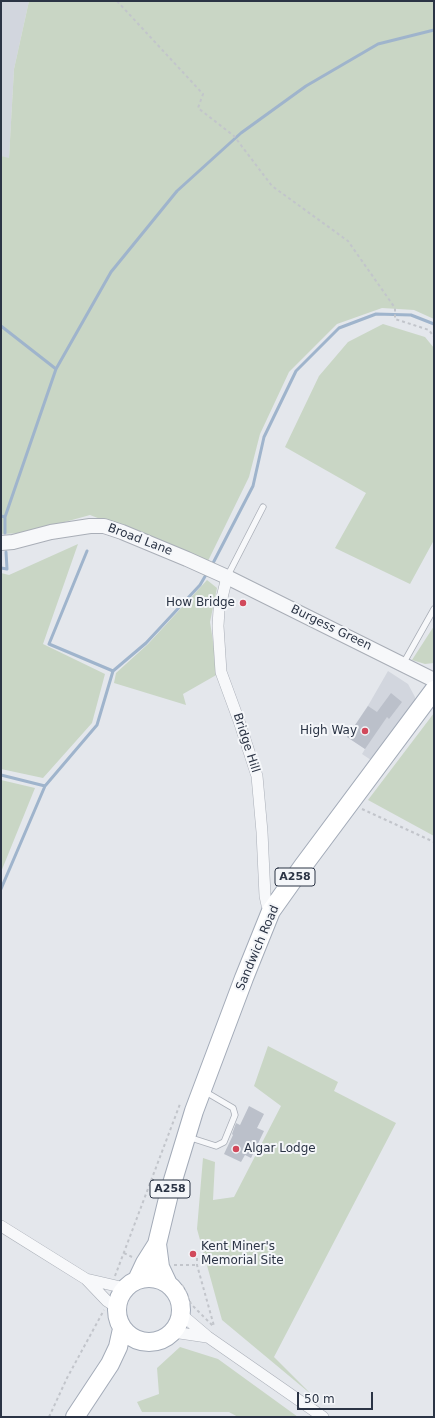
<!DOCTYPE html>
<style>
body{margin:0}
#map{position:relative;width:435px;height:1418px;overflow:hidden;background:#e4e7ec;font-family:"DejaVu Sans",sans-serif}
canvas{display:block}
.frame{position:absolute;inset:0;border:2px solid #2b3445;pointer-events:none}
.scale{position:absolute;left:297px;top:1392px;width:76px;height:18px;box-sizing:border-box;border:2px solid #2b3445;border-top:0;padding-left:5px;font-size:12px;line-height:14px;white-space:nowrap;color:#2b3445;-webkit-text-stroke:3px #f4f6f9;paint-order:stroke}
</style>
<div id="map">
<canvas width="435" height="1418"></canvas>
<div class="frame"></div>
<div class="scale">50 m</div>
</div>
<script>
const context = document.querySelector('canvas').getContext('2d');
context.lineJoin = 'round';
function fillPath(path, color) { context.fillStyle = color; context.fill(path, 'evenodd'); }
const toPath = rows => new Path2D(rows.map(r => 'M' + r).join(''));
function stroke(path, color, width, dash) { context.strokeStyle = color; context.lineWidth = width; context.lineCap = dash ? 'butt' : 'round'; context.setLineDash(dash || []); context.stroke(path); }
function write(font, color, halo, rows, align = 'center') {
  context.font = font + ' "DejaVu Sans",sans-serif'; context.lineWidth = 4; context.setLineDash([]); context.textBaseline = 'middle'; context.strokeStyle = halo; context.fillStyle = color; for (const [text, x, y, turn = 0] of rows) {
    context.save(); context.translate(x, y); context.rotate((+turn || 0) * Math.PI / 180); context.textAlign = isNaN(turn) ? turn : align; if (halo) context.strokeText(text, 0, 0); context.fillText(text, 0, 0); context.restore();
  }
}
fillPath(toPath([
 [1,1,29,1,14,69,9,159,1,156],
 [388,671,408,684,415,697,415,712,377,764,362,754,365,749,347,737,369,704]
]), '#d2d6de');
fillPath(toPath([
 [29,1,434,1,434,319,414,310,382,308,337,324,289,372,260,434,249,477,208,561,90,515,25,533,1,534,1,156,9,158,14,69],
 [383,324,425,337,434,348,434,540,410,584,335,548,366,493,285,447,319,376,348,342],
 [78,544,43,644,105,674,92,723,43,778,1,769,1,573,9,575],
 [207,580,217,588,210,622,218,674,183,694,186,705,114,683,116,673,148,644],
 [434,626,434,663,425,664,412,660],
 [434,713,434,836,368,800],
 [1,780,35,788,1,872],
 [268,1046,338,1082,334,1091,396,1123,274,1357,312,1395,222,1320,197,1229,203,1158,215,1162,213,1200,234,1197,281,1106,254,1086],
 [180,1347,218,1359,298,1417,238,1417,229,1412,142,1412,137,1402,159,1394,157,1368]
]), '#c9d6c5');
stroke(toPath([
 [1,326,56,369],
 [1,516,5,517,56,369,111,272,177,191,241,133,306,86,378,44,434,30],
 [5,517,5,533],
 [87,551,49,644,113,671],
 [211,567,253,486,264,437,296,371,339,328,376,314,411,315,434,324],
 [1,568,7,569,6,552],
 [113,671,146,643,200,585,207,573],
 [1,775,45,786],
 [1,889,45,786,97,725,113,671]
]), '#9fb4cc', 3);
fillPath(toPath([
 [391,693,402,702,389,719,387,717,365,749,347,737,368,706,377,712],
 [249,1106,264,1114,257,1128,264,1131,251,1158,245,1155,241,1162,224,1154,233,1135,232,1134,236,1123,240,1125]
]), '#bbc0ca');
const service = toPath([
 [227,577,263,507],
 [403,664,434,609],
 [188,1137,216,1146,224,1142,235,1115,233,1108,204,1091]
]);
const minor = toPath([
 [227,577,219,610,218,626,221,672,239,721,257,776,262,832,265,896,267,905,271,911],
 [1,1226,86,1279,107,1301,116,1307],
 [86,1279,125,1288],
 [181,1314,208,1337,323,1417],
 [173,1332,207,1337]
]);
const tertiary = toPath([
 [1,543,13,542,51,532,90,526,104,526,122,532,187,559,227,577,434,680]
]);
const primary = toPath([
 '117 1310a32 32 0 1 1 64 0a32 32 0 1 1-64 0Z',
 [137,1280,145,1263,157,1244],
 [168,1284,160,1267,157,1244,170,1190,194,1111,244,978,271,911,303,866,434,690],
 [75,1417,110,1364,118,1347,122,1329]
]);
stroke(service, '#a9aeb7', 7);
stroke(minor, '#a9aeb7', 12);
stroke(tertiary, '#a9aeb7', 16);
stroke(primary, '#a3abb8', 20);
stroke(toPath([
 [117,1,203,94,198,108,234,136,272,186,348,241,395,308,395,319,429,330,434,337],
 [362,809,434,842],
 [124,1253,132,1257],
 [197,1258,197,1265,214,1326],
 [174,1265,197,1265],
 [115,1276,180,1104],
 [182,1285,191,1304,214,1327],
 [49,1417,67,1378,104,1310]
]), '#c2c5cb', 2, [3, 3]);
stroke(service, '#f7f8fa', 5.5);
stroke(minor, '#f7f8fa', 11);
stroke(tertiary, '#f7f8fa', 14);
stroke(primary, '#fff', 18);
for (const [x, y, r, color] of [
 [243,603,4,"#d1495b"],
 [365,731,4,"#d1495b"],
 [236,1149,4,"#d1495b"],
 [193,1254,4,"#d1495b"]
]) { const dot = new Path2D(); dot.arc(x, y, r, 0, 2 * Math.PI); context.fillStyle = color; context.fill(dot); stroke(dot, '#f4f6f9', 1.5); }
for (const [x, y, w] of [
 [295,877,40],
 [170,1189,40]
]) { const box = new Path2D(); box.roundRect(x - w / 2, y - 9, w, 18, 3); context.fillStyle = '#f4f6f9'; context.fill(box); stroke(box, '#2b3445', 1); }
write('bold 11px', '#2b3445', null, [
 ["A258",295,877],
 ["A258",170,1189]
]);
write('12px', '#2b3445', '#f4f6f9', [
 ["Broad Lane",140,540,21],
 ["Burgess Green",331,628,26],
 ["Bridge Hill",246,743,72],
 ["Sandwich Road",258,948,-67]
]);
write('12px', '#2b3445', '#f4f6f9', [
 ["How Bridge",235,603],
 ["High Way",357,731],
 ["Algar Lodge",244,1149,"left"],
 ["Kent Miner's",201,1247,"left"],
 ["Memorial Site",201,1261,"left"]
], 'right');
</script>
